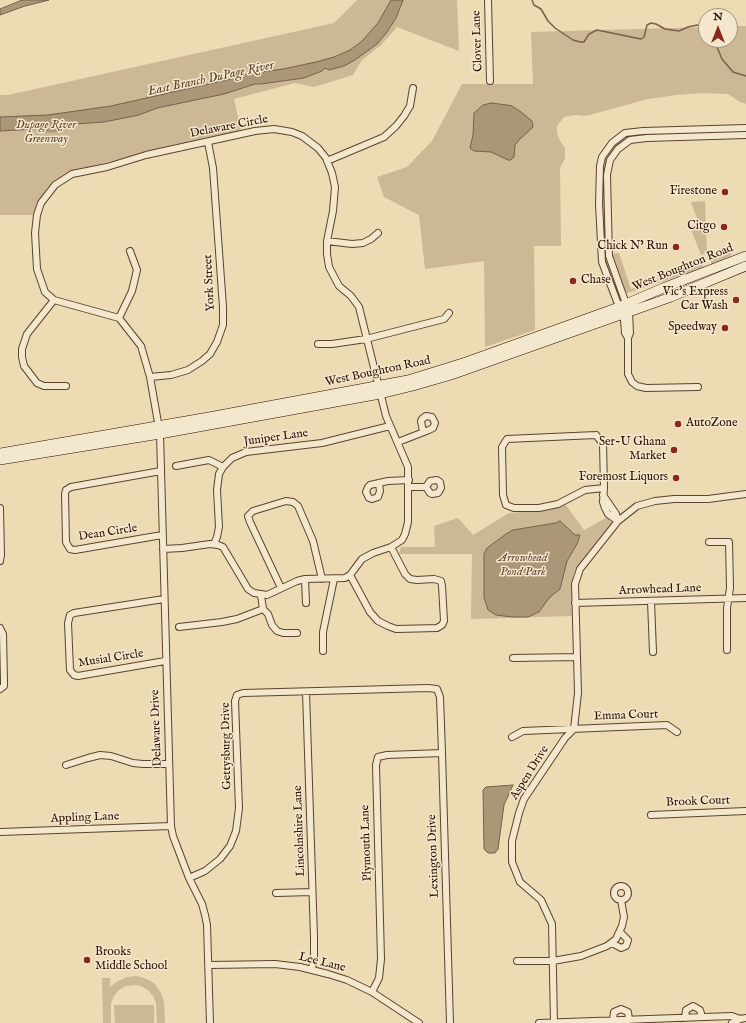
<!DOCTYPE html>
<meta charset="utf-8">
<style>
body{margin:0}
#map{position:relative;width:746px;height:1023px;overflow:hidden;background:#ecdbb3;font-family:"IM FELL English",serif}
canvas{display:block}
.north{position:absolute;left:698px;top:8px;width:40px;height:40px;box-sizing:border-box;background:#f3e8ce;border:1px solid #a4917d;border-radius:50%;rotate:0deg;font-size:11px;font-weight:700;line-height:16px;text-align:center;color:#2d0f03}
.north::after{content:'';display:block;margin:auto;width:14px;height:18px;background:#8f2418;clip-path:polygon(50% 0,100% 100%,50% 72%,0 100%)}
</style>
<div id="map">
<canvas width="746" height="1023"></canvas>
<div class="north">N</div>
</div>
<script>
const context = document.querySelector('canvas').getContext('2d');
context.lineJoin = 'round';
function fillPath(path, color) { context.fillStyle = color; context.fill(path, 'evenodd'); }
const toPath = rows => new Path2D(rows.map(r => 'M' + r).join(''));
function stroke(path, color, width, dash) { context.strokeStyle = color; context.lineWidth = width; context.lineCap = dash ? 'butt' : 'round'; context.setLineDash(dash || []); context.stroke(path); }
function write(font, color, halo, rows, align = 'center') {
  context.font = font + ' "IM FELL English",serif'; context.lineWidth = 3; context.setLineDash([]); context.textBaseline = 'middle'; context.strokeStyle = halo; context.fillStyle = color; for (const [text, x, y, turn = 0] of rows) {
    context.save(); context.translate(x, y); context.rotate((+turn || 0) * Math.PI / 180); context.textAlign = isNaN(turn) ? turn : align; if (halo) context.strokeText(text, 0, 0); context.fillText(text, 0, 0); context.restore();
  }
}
fillPath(toPath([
 [357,0,457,0,459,51,397,27,381,45,362,60,353,75,314,87,295,83,234,99,241,131,71,171,59,178,47,188,38,202,33,215,0,215,0,95,8,95,334,23],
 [730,26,746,26,746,104,740,102,728,94,702,93,676,95,648,99,586,116,575,115,564,117,557,126,557,133,560,141,565,148,565,158,560,168,561,246,534,246,535,330,485,347,484,261,425,269,419,215,384,197,377,177,407,167,432,141,462,84,533,84,531,32,706,27,706,40,730,40],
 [746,128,746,135,630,140,610,160,609,254,619,253,631,289,703,261,703,268,615,297,602,262,599,175,602,157,625,133],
 [705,201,707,253,701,255,690,227,699,224,691,202],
 [711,253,731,253,731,256,711,265],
 [565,504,584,530,608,517,612,523,581,562,574,572,571,588,572,616,471,619,472,554,399,554,401,547,435,547,434,526,458,518,473,535,509,513,545,510,557,508],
 [137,976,147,979,155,984,161,993,164,1002,165,1023,157,1023,156,1003,153,996,148,990,141,986,134,985,126,986,119,990,114,996,111,1003,111,1023,103,1023,102,978,110,978,110,987,118,981,127,977],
 [114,1005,154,1005,154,1023,115,1023]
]), '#ccb895');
const water = toPath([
 [22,0,49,0,25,6,0,15,0,9,22,0],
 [391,0,403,0,396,18,387,32,377,44,355,60,344,66,329,70,325,68,322,71,304,78,261,84,255,84,224,94,157,108,139,115,104,122,62,125,55,128,0,131,0,117,48,115,111,106,235,78,247,74,283,69,316,62,334,57,350,50,362,41,378,23,391,0],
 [491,103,507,105,512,106,521,112,532,121,533,127,519,140,515,145,514,157,511,160,508,160,491,152,474,151,470,148,473,135,474,113,483,105,491,103],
 [560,521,575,535,580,535,577,544,567,561,560,589,549,598,539,612,528,617,512,617,496,615,488,610,484,597,484,554,487,548,506,534,513,530,556,523,560,521],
 [513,785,504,805,498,849,495,853,488,853,484,849,483,790,486,787,513,785]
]);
fillPath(water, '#ab9677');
stroke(water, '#796049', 1);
stroke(toPath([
 [532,0,534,5,541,9,548,21,555,28,573,40,580,42,584,42,589,34,597,30,641,39,644,37,647,25,651,23,656,24,665,29,679,31,688,27,697,25,706,28],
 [714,40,722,59,733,72,746,76]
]), '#796049', 1.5);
stroke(toPath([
 [44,128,55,128,72,123]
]), '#ab9677', 9);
const street = toPath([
 [488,0,490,81],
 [327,161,384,137,396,126,404,116,410,106,413,88],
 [327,241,352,244,363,243,371,239,378,233],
 [54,300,119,318,141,346,150,377,160,434,171,826,173,836,189,878,202,904,205,915,207,925,210,1023],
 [119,318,132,291,137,270,130,251],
 [628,338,630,333,629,312,609,256,607,175,610,160,618,149,630,140,647,138,746,135],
 [318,344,332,344,366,339,444,319,449,313],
 [150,377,171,375,188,370,202,361,210,354,217,342,223,325,223,307,213,168,208,142],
 [66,386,44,386,37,383,24,366,22,357,22,349,27,334,54,300,45,292,37,269,35,233,37,215,41,203,55,185,72,174,107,167,146,155,255,131,274,129,292,132,302,136,318,148,326,158,332,173,335,187,333,211,327,241,327,254,329,267,339,286,351,296,359,307,386,416,408,467,408,522,405,534,402,540,391,547,373,553,362,559,350,575,345,578,305,579,297,581,267,595,254,593,248,589,226,552,223,547,218,545,210,544,182,548,163,549],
 [698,387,646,388,637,386,632,382,628,374,628,338,625,333,624,320,602,262,599,204,600,166,602,157,612,143,625,133,643,131,746,128],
 [596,435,603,444,604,488,585,490,558,504,539,508,514,508,506,505,503,495,502,447,507,439,596,435],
 [398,442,429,430,433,428,435,423,432,417,426,416,422,419,421,421,423,432],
 [176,466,209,460,223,467],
 [161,471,71,487,66,490,65,494,66,542,70,549,75,550,162,535],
 [379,484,380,491,378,497,372,499,369,498,366,492,368,487,370,485,388,481,409,480],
 [409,487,426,487,430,493,432,494,438,493,441,488,440,482,437,480,430,481,426,487],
 [604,488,603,502,605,508,608,514,618,521],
 [603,495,616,514,618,521],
 [0,508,1,555,0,561],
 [709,542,729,542,730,588,727,608,727,650],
 [214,544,217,537,219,527,217,490,219,474,223,467,232,458,246,452,322,443,390,426],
 [350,575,370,612,378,621,388,626,396,629,437,628,442,625,444,621,442,586,441,581,434,579,417,580,410,579,405,574,391,547],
 [305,579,306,603],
 [281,588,250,522,248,516,253,511,286,501,293,502,298,506,313,541,322,579],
 [261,595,263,609,268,614,272,625,277,631,283,633,297,633],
 [164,599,74,613,70,615,68,623,70,670,74,675,78,676,165,661],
 [651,601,653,652],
 [575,603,746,598],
 [179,627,222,622,237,619,263,609],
 [0,628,3,634,4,681,4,686,0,689],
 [323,651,323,632,334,579],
 [513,658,577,657],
 [306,692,314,937,314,956,312,969],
 [512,737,523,731,667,725,677,732],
 [66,765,88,758,100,755,111,756,133,763,143,764,169,764],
 [651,815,746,811],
 [0,832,171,826],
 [189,878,205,871,220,859,230,846,236,831,239,808,235,701,237,695,243,693,428,688,437,689,440,697,442,753,450,1023],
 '614 893a7 7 0 1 1 14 0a7 7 0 1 1-14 0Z',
 [276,893,312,892],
 [612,943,621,948,626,946,628,940,620,932],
 [517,961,553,961,581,956,607,946,616,939,622,926,624,917,621,900],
 [209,965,275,964,300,967,328,974,347,980,372,992,419,1023],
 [372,992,379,978,381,959,376,765,378,757,387,755,442,753],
 [685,1018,686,1010,693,1006,700,1010,702,1017],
 [613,1020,614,1012,621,1009,628,1012,629,1020],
 [539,1023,732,1016,740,1019,746,1018],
 [554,1023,552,924,541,900,520,882,512,862,512,841,519,813,524,799,565,738,574,729,578,693,575,584,580,569,618,521,637,506,655,501,674,499,708,499,746,494],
 [732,1023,740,1019]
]);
const secondary = toPath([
 [0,453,209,417,408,380,466,362,619,307,663,288,746,256],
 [0,460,160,434,380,394,413,386,451,375,671,297,746,266]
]);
stroke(street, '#5d422f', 8);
stroke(secondary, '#2d0f03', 10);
stroke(street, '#f3e8ce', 6);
stroke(secondary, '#f3e8ce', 9);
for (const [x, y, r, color] of [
 [725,192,4,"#8f2418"],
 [724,227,4,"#8f2418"],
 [676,247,4,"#8f2418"],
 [573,281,4,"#8f2418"],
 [736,300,4,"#8f2418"],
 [725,328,4,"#8f2418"],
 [678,424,4,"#8f2418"],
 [674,450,4,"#8f2418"],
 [676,478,4,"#8f2418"],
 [87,960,4,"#8f2418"]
]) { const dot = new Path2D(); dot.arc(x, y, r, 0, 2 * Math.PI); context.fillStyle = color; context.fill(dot); stroke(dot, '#f3e8ce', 1.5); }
write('12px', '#2d0f03', '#f3e8ce', [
 ["Clover Lane",478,41,-92],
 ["Delaware Circle",229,127,-11],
 ["West Boughton Road",683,268,-22],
 ["York Street",210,283,-93],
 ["West Boughton Road",378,372,-12],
 ["Juniper Lane",276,438,-8],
 ["Dean Circle",108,533,-9],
 ["Arrowhead Lane",660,590,-2],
 ["Musial Circle",111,659,-9],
 ["Emma Court",626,716,-2],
 ["Delaware Drive",157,728,-92],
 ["Gettysburg Drive",227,746,-91],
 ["Aspen Drive",530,773,-58],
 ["Brook Court",698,802,-2],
 ["Appling Lane",85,818,-2],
 ["Lincolnshire Lane",300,831,-92],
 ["Plymouth Lane",367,843,-92],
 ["Lexington Drive",434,856,-92],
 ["Lee Lane",322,963,14]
]);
write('italic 12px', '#654a36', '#f3e8ce', [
 ["Dupage River",46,126],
 ["Greenway",46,140],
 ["Arrowhead",523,559],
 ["Pond Park",523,573]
]);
write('12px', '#2d0f03', '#f3e8ce', [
 ["Firestone",717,192],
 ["Citgo",716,227],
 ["Chick N’ Run",668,247],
 ["Chase",581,281,"left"],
 ["Vic's Express",728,293],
 ["Car Wash",728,307],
 ["Speedway",717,328],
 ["AutoZone",686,424,"left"],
 ["Ser-U Ghana",666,443],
 ["Market",666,457],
 ["Foremost Liquors",668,478],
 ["Brooks",95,953,"left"],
 ["Middle School",95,967,"left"]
], 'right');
write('italic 13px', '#5f4531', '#f3e8ce', [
 ["East Branch DuPage River",211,79,-12]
]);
</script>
